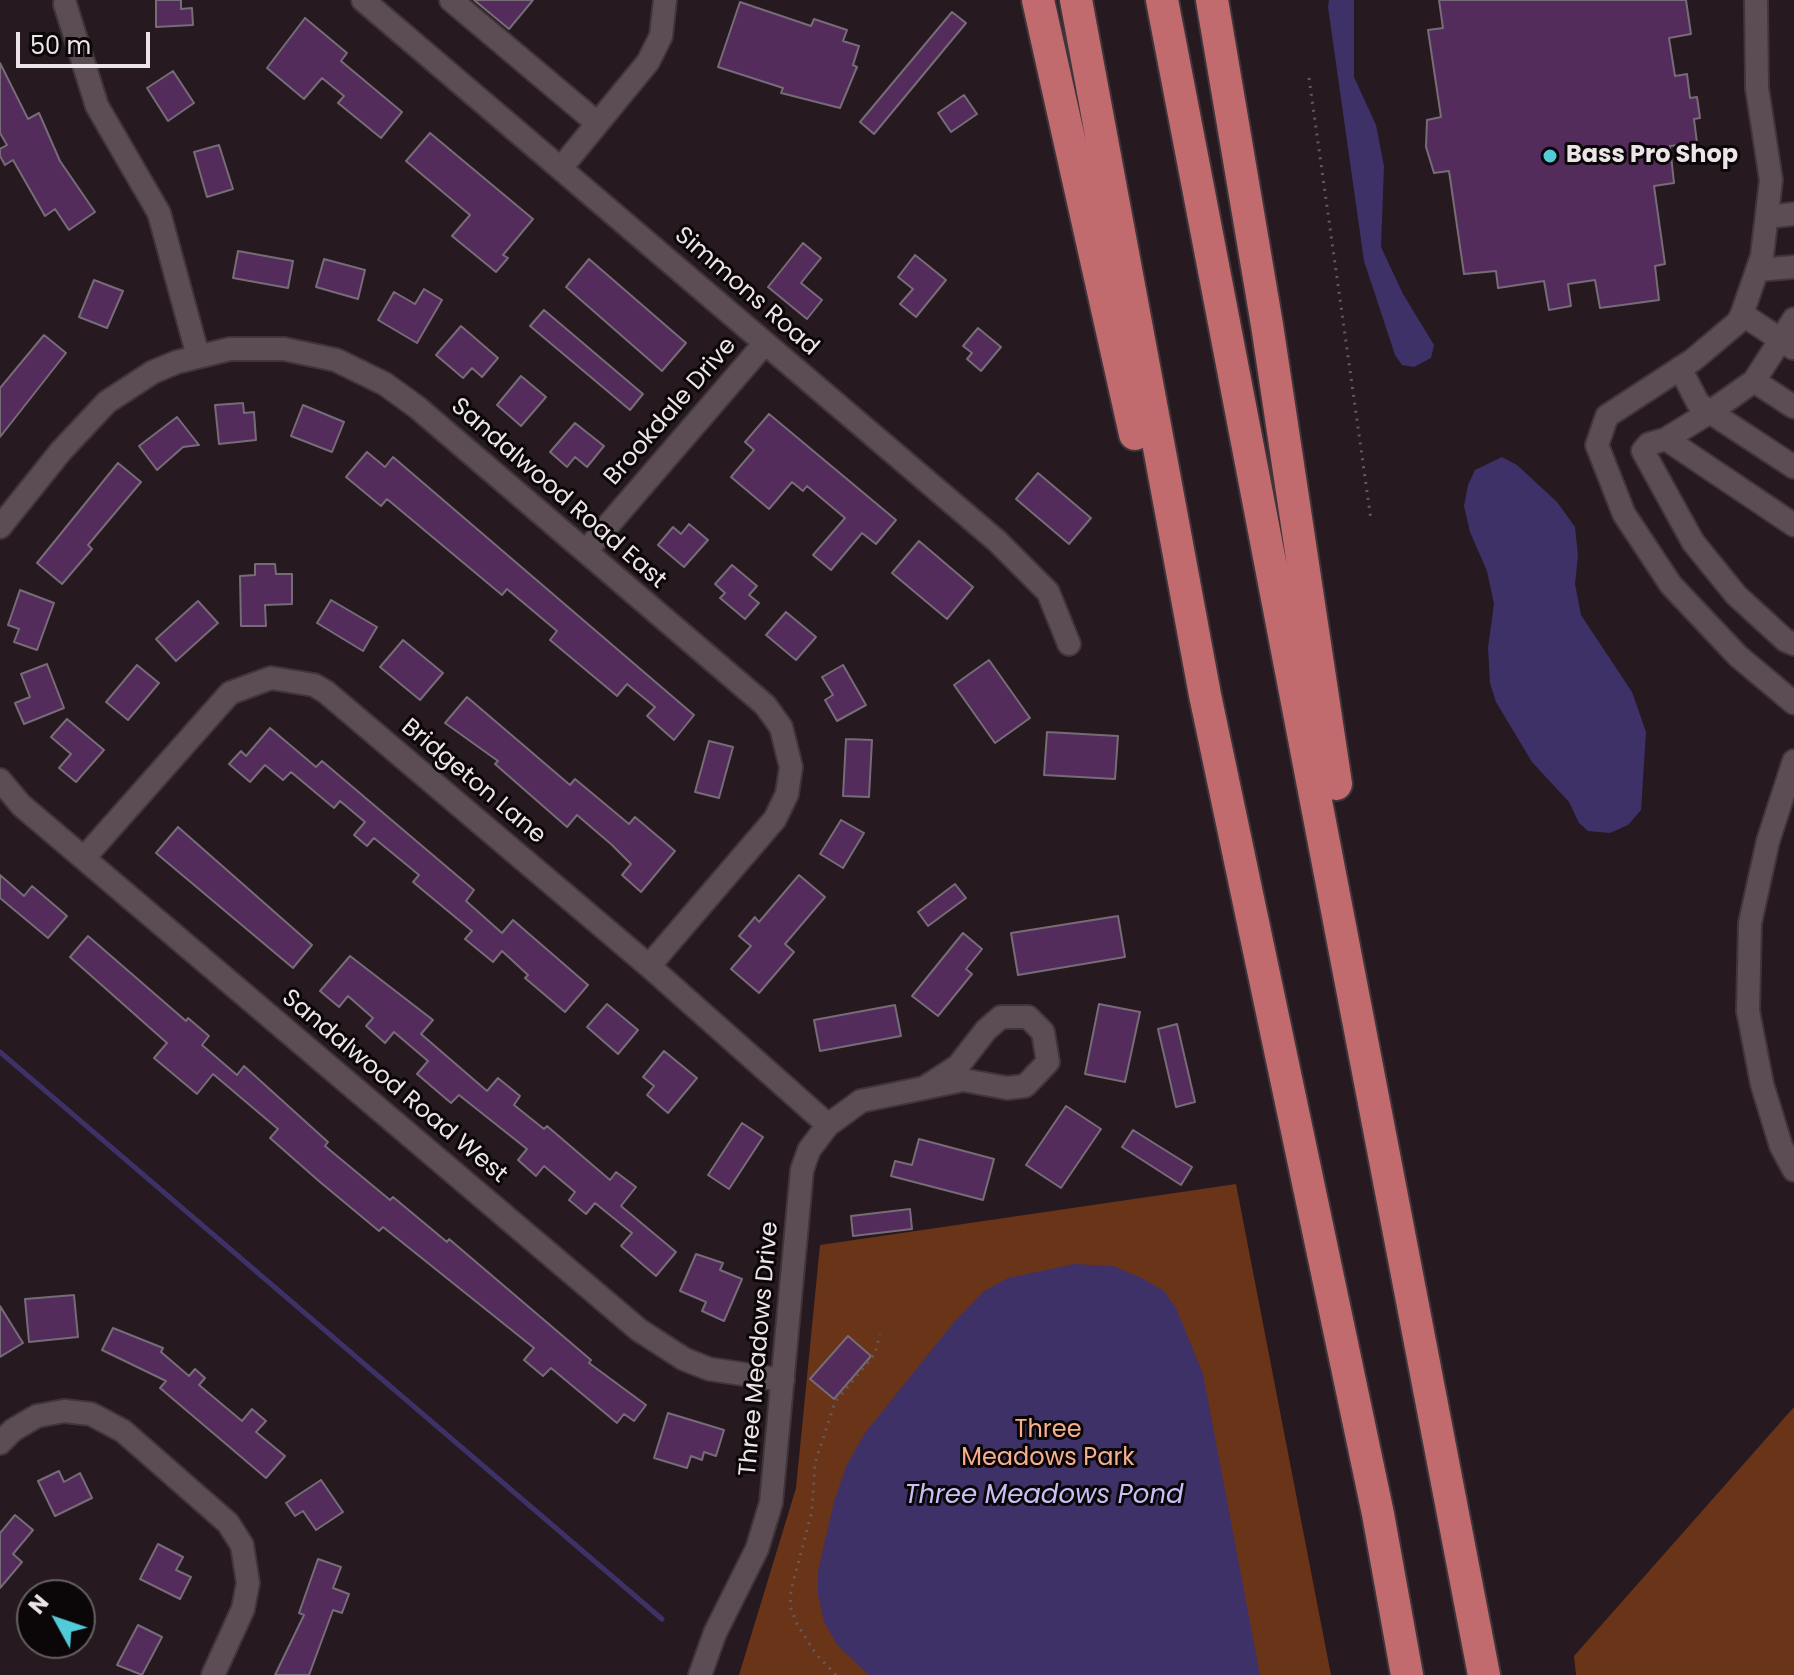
<!DOCTYPE html>
<style>
body{margin:0}
#map{position:relative;width:1794px;height:1675px;overflow:hidden;background:#26191f;font-family:Poppins,sans-serif}
canvas{display:block}
.north{position:absolute;left:16px;top:1579px;width:80px;height:80px;box-sizing:border-box;background:#0b0608;border:2px solid #655f62;border-radius:50%;rotate:310deg;font-size:22px;font-weight:700;line-height:32px;text-align:center;color:#ede4e8}
.north::after{content:'';display:block;margin:auto;width:28px;height:36px;background:#52cbd8;clip-path:polygon(50% 0,100% 100%,50% 72%,0 100%)}
.scale{position:absolute;left:16px;top:32px;width:134px;height:36px;box-sizing:border-box;border:4px solid #ede4e8;border-top:0;padding-left:10px;font-size:24px;line-height:28px;white-space:nowrap;color:#ede4e8;-webkit-text-stroke:6px #0b0608;paint-order:stroke}
</style>
<div id="map">
<canvas width="1794" height="1675"></canvas>
<div class="north">N</div>
<div class="scale">50 m</div>
</div>
<script>
const context = document.querySelector('canvas').getContext('2d');
context.lineJoin = 'round';
function fillPath(path, color) { context.fillStyle = color; context.fill(path, 'evenodd'); }
const toPath = rows => new Path2D(rows.map(r => 'M' + r).join(''));
function stroke(path, color, width, dash) { context.strokeStyle = color; context.lineWidth = width; context.lineCap = dash ? 'butt' : 'round'; context.setLineDash(dash || []); context.stroke(path); }
function write(font, color, halo, rows, align = 'center') {
  context.font = font + ' Poppins,sans-serif'; context.lineWidth = 6; context.setLineDash([]); context.textBaseline = 'middle'; context.strokeStyle = halo; context.fillStyle = color; for (const [text, x, y, turn = 0] of rows) {
    context.save(); context.translate(x, y); context.rotate((+turn || 0) * Math.PI / 180); context.textAlign = isNaN(turn) ? turn : align; if (halo) context.strokeText(text, 0, 0); context.fillText(text, 0, 0); context.restore();
  }
}
fillPath(toPath([
 [1236,1184,1331,1675,739,1675,796,1488,820,1245],
 [1794,1407,1794,1675,1576,1675,1574,1656]
]), '#693417');
fillPath(toPath([
 [1354,0,1354,77,1376,125,1384,166,1381,247,1403,294,1434,345,1431,358,1414,367,1402,365,1395,355,1364,261,1328,7,1329,0],
 [1502,457,1517,465,1557,502,1575,527,1578,555,1575,584,1581,615,1632,692,1646,732,1641,810,1628,825,1610,833,1588,831,1579,823,1569,802,1532,762,1496,702,1490,683,1488,648,1494,604,1487,571,1470,532,1464,506,1468,485,1475,470],
 [1074,1264,1113,1266,1142,1278,1164,1291,1176,1308,1203,1374,1260,1675,869,1675,838,1646,824,1622,818,1595,818,1571,834,1502,847,1464,865,1433,954,1322,984,1291,1008,1278]
]), '#3e3168');
stroke(toPath([
 [0,1052,662,1619]
]), '#3e3168', 5);
const building = toPath([
 [156,0,181,0,181,9,192,8,193,25,156,27,156,0],
 [474,0,533,0,509,29,474,0],
 [1439,0,1686,0,1691,34,1669,38,1675,76,1687,74,1690,98,1697,97,1700,118,1694,119,1697,143,1670,146,1674,183,1654,186,1665,264,1655,266,1659,300,1600,308,1595,280,1568,284,1571,306,1549,310,1544,281,1498,288,1496,271,1464,274,1449,171,1434,173,1426,147,1427,120,1441,117,1428,30,1443,28,1439,0],
 [740,2,811,26,814,19,847,30,843,41,859,46,853,65,857,67,840,108,781,93,783,88,718,67,740,2],
 [952,12,966,23,874,134,860,122,952,12],
 [305,18,347,53,341,61,402,112,381,138,338,103,344,96,322,78,304,99,267,68,305,18],
 [0,63,28,119,39,113,60,161,95,212,69,230,55,209,45,216,13,160,5,165,0,156,0,149,7,145,0,133,0,63],
 [173,71,194,103,168,121,147,88,173,71],
 [964,95,977,114,951,132,938,113,964,95],
 [430,133,533,219,503,255,508,258,496,272,452,236,470,215,406,161,430,133],
 [219,145,233,189,207,197,194,152,219,145],
 [803,243,821,258,801,283,822,300,807,319,768,287,803,243],
 [238,251,293,261,288,288,233,278,238,251],
 [915,255,946,280,916,317,900,304,913,289,898,277,915,255],
 [324,259,365,270,358,299,316,287,324,259],
 [589,259,686,343,662,371,566,287,589,259],
 [94,280,123,291,107,328,79,317,94,280],
 [424,289,442,300,417,343,378,320,394,292,415,304,424,289],
 [544,310,643,394,630,410,530,326,544,310],
 [461,326,498,358,482,377,472,368,463,378,436,355,461,326],
 [978,328,1001,347,981,371,967,359,972,353,963,346,978,328],
 [44,335,66,353,0,437,0,388,44,335],
 [521,376,546,397,521,426,497,405,521,376],
 [243,403,244,413,254,412,256,440,219,444,215,405,243,403],
 [303,405,344,422,332,452,291,436,303,405],
 [769,414,896,520,876,544,862,533,831,570,813,555,845,518,807,486,803,491,792,482,769,509,731,477,754,450,745,442,769,414],
 [177,417,199,445,183,447,157,470,139,446,177,417],
 [575,423,604,446,587,467,575,457,567,467,550,452,575,423],
 [367,452,385,467,393,457,694,715,674,740,647,716,655,707,627,684,617,696,550,640,557,631,507,589,502,595,387,499,381,506,346,477,367,452],
 [118,463,141,482,88,545,92,549,62,584,37,563,118,463],
 [1038,473,1091,518,1069,544,1016,499,1038,473],
 [689,524,708,540,684,567,658,545,673,527,681,534,689,524],
 [919,541,973,587,947,619,892,573,919,541],
 [255,564,275,564,276,574,292,574,292,604,265,605,266,626,241,626,240,576,255,575,255,564],
 [732,565,757,586,749,595,759,603,745,619,720,598,725,593,715,584,732,565],
 [20,590,54,603,37,650,14,642,19,629,8,625,20,590],
 [331,600,377,627,363,651,317,623,331,600],
 [198,601,218,623,176,661,156,639,198,601],
 [786,612,816,637,796,660,766,635,786,612],
 [403,640,443,673,420,700,380,667,403,640],
 [989,660,1030,718,995,743,954,685,989,660],
 [47,664,64,708,24,724,15,703,30,697,21,674,47,664],
 [137,665,159,683,128,720,106,702,137,665],
 [843,665,866,705,837,721,825,700,833,695,822,677,843,665],
 [467,697,570,785,575,779,629,824,635,817,675,851,641,892,622,875,631,864,612,845,577,815,567,827,495,764,498,761,445,723,467,697],
 [67,719,104,750,76,782,59,768,71,754,51,737,67,719],
 [270,728,316,767,322,761,474,890,466,901,502,933,513,920,588,985,565,1012,525,978,528,975,502,951,493,962,465,939,472,931,413,882,419,875,374,838,367,846,354,835,365,822,340,801,334,808,291,772,283,780,265,765,250,782,229,764,241,751,246,756,270,728],
 [1047,732,1118,736,1115,779,1044,775,1047,732],
 [846,739,872,740,869,797,843,796,846,739],
 [709,741,733,747,719,798,695,792,709,741],
 [841,820,864,833,843,868,820,854,841,820],
 [178,827,312,945,293,968,156,853,178,827],
 [0,875,24,896,32,886,67,916,48,938,0,898,0,875],
 [799,875,825,897,785,944,794,952,759,993,731,969,751,946,739,936,755,917,759,922,799,875],
 [955,884,966,898,928,926,918,912,955,884],
 [1118,916,1125,957,1018,975,1011,933,1118,916],
 [963,933,982,949,966,969,972,974,938,1016,912,996,963,933],
 [88,936,186,1021,188,1018,209,1036,202,1045,237,1075,244,1066,328,1142,325,1146,390,1200,393,1197,447,1242,449,1239,591,1360,589,1363,646,1405,634,1421,624,1414,617,1423,551,1368,543,1376,524,1360,534,1348,383,1227,379,1231,320,1182,270,1138,278,1129,213,1074,197,1094,154,1058,167,1043,70,957,88,936],
 [350,956,433,1020,421,1034,487,1091,498,1078,520,1096,514,1105,544,1129,547,1126,610,1180,616,1172,636,1187,621,1206,676,1252,656,1276,621,1246,632,1233,595,1203,586,1214,569,1200,575,1192,544,1166,536,1176,518,1160,527,1149,459,1095,451,1103,417,1074,428,1061,394,1032,385,1043,366,1026,373,1018,348,996,339,1007,320,991,350,956],
 [607,1004,638,1030,618,1054,587,1027,607,1004],
 [1099,1004,1140,1012,1125,1082,1085,1074,1099,1004],
 [895,1005,901,1036,820,1051,814,1020,895,1005],
 [1177,1024,1195,1102,1176,1107,1158,1029,1177,1024],
 [664,1051,697,1078,668,1113,647,1095,654,1086,643,1077,664,1051],
 [1066,1106,1101,1129,1061,1188,1026,1165,1066,1106],
 [742,1123,763,1137,729,1189,708,1175,742,1123],
 [1133,1130,1192,1167,1181,1185,1122,1147,1133,1130],
 [919,1139,994,1159,983,1200,891,1176,895,1161,912,1165,919,1139],
 [910,1209,912,1229,853,1236,851,1216,910,1209],
 [696,1254,723,1263,720,1270,742,1279,724,1321,702,1311,706,1302,680,1291,696,1254],
 [74,1295,78,1337,29,1342,25,1299,74,1295],
 [0,1306,23,1343,0,1357,0,1306],
 [113,1328,163,1348,161,1352,189,1376,195,1369,205,1378,199,1385,242,1421,252,1409,266,1421,256,1432,285,1456,266,1478,160,1388,166,1381,102,1350,113,1328],
 [848,1336,871,1356,834,1399,810,1379,848,1336],
 [668,1413,724,1430,716,1456,704,1452,702,1460,691,1456,687,1468,654,1458,668,1413],
 [59,1471,64,1482,80,1473,92,1498,55,1516,38,1481,59,1471],
 [321,1480,343,1512,316,1530,303,1511,295,1516,286,1503,321,1480],
 [15,1515,33,1530,13,1554,22,1562,0,1588,0,1533,15,1515],
 [158,1544,183,1557,176,1570,191,1577,180,1599,140,1579,158,1544],
 [318,1559,341,1567,333,1588,349,1594,342,1613,333,1610,309,1675,275,1675,304,1615,299,1613,318,1559],
 [138,1625,162,1637,142,1675,117,1665,138,1625]
]);
fillPath(building, '#542c5c');
stroke(building, '#766c78', 2);
const minor = toPath([
 [363,0,997,541,1048,592,1069,644],
 [451,0,597,123],
 [1756,0,1757,88,1771,180,1762,256,1742,314,1738,322,1693,360,1607,416,1597,445,1624,514,1671,585,1738,656,1794,703],
 [65,4,97,106,159,213,198,356],
 [561,168,648,62,661,36,665,0],
 [1767,217,1794,214],
 [1757,270,1794,267],
 [1742,314,1793,348],
 [1794,319,1754,381,1710,412,1794,467],
 [1680,368,1698,403,1710,412,1666,439,1649,444,1643,451,1693,542,1736,595,1785,640,1794,644],
 [1754,381,1794,407],
 [1666,439,1794,525],
 [0,527,61,451,107,402,153,372,177,362,230,349,284,349,336,360,385,384,418,408,765,705,781,727,791,767,787,794,775,819,649,966],
 [586,551,765,343],
 [1794,761,1768,841,1750,923,1748,1011,1762,1084,1781,1146,1794,1170],
 [0,780,21,805,639,1330,684,1359,709,1369,783,1380],
 [84,858,230,693,271,678,314,685,326,692,649,966,828,1125],
 [0,1443,13,1430,37,1416,64,1411,91,1414,123,1431,228,1523,242,1545,248,1583,243,1609,213,1675],
 [700,1675,715,1633,757,1549,771,1503,802,1170,809,1150,828,1125,861,1101,963,1080,1007,1088,1025,1086,1048,1062,1043,1032,1028,1017,1001,1017,986,1030,958,1066,924,1088]
]);
const highway = toPath([
 [1038,0,1135,434],
 [1076,0,1205,695,1378,1514,1407,1675],
 [1162,0,1484,1675],
 [1212,0,1267,325,1336,784]
]);
stroke(minor, '#3f353a', 26);
stroke(highway, '#3f353a', 36);
stroke(toPath([
 [1309,78,1371,520],
 [836,1675,816,1654,797,1624,790,1606,791,1590,812,1511,815,1463,835,1402,875,1354,880,1334]
]), '#65595e', 3, [2, 6]);
stroke(minor, '#5c4d54', 22);
stroke(highway, '#c16b6e', 32);
for (const [x, y, r, color] of [
 [1550,156,8,"#52cbd8"]
]) { const dot = new Path2D(); dot.arc(x, y, r, 0, 2 * Math.PI); context.fillStyle = color; context.fill(dot); stroke(dot, '#0b0608', 3); }
write('bold 24px', '#ede4e8', '#0b0608', [
 ["Bass Pro Shop",1566,156]
], 'left');
write('24px', '#ede4e8', '#0b0608', [
 ["Simmons Road",746,292,41],
 ["Brookdale Drive",671,412,-49],
 ["Sandalwood Road East",558,494,41],
 ["Bridgeton Lane",473,782,40],
 ["Sandalwood Road West",394,1087,40],
 ["Three Meadows Drive",760,1349,-85]
]);
write('24px', '#f7af8c', '#0b0608', [
 ["Three",1048,1431],
 ["Meadows Park",1048,1459]
]);
write('italic 26px', '#c8c0f4', '#0b0608', [
 ["Three Meadows Pond",1044,1496]
]);
</script>
